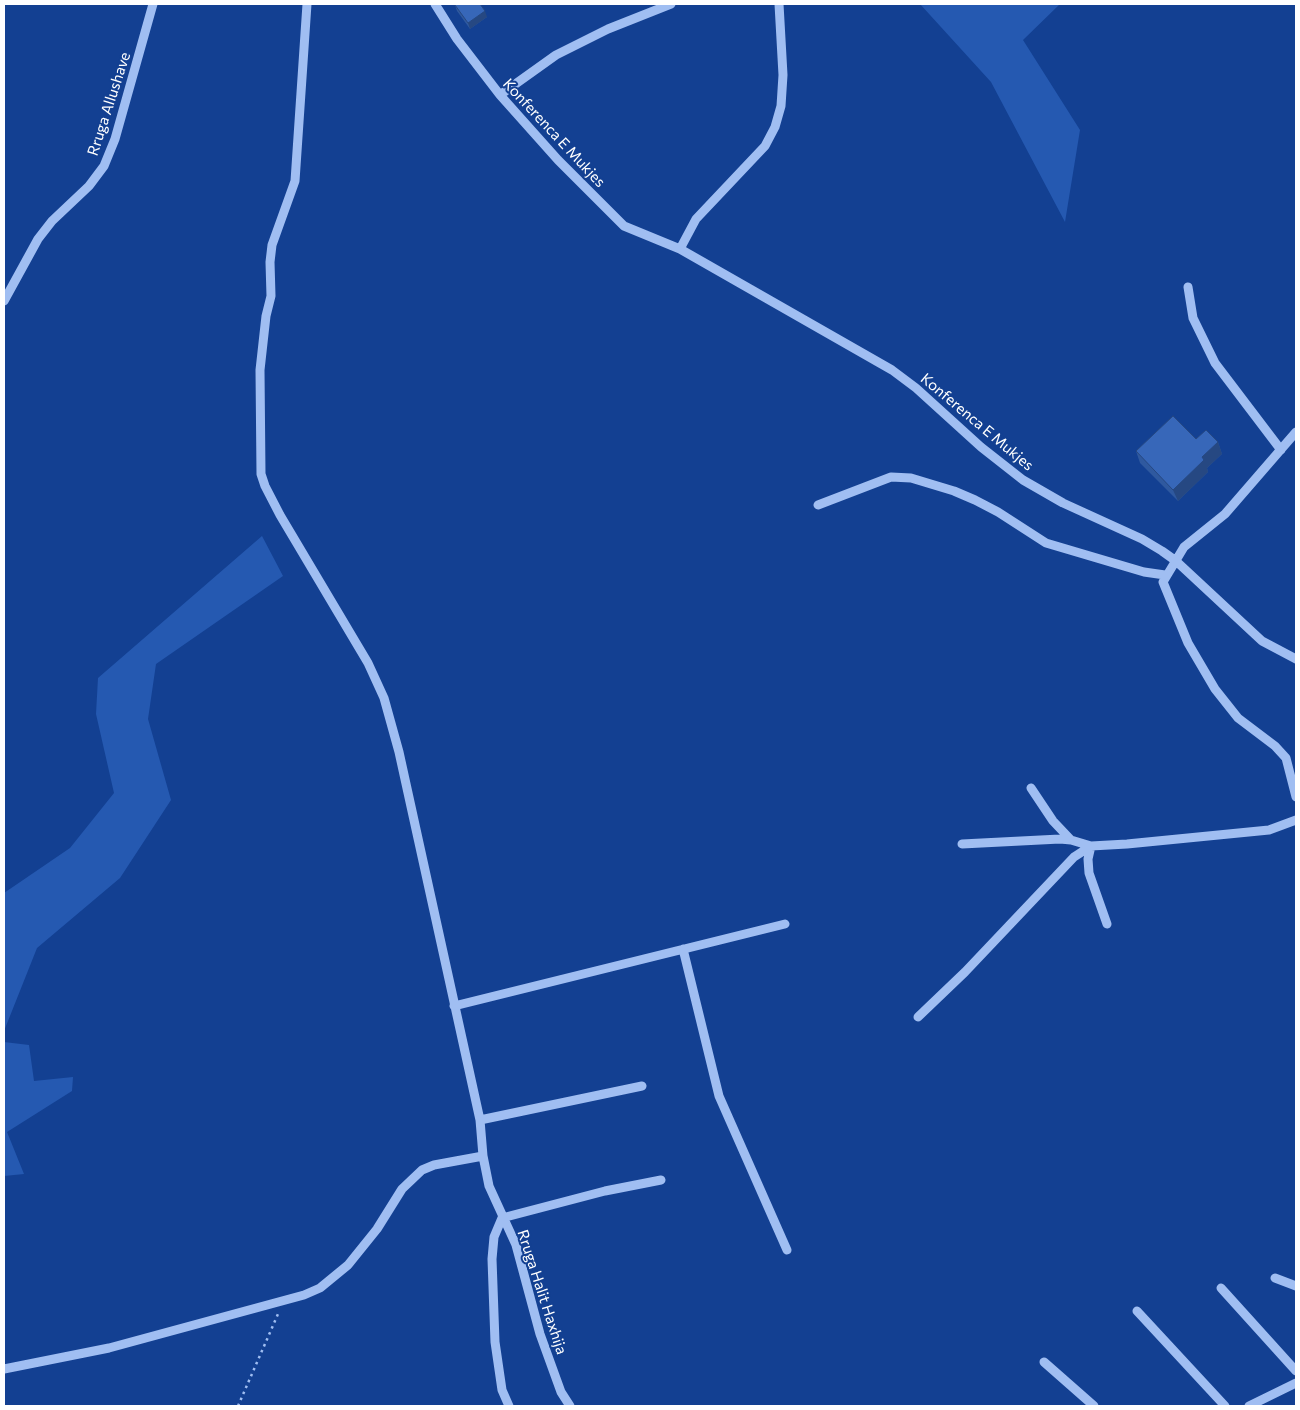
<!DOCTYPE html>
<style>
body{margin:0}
#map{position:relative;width:1300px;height:1410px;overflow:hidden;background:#134092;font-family:Commissioner,sans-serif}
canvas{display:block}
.frame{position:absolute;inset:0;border:5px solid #fff;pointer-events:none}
</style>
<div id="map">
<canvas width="1300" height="1410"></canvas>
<div class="frame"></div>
</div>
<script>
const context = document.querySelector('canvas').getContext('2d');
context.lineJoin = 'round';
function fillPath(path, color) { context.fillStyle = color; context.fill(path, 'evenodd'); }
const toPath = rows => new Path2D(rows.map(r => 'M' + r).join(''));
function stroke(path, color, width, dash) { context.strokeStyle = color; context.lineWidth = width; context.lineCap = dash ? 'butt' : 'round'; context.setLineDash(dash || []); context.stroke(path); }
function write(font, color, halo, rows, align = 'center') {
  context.font = font + ' Commissioner,sans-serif'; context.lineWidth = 4; context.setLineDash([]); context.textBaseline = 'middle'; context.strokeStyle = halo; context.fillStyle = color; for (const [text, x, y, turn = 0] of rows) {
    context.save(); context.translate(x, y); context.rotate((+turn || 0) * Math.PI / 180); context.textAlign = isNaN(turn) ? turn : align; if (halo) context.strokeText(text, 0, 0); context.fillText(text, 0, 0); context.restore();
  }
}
fillPath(toPath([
 [920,4,1060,4,1023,40,1080,130,1065,222,991,82],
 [262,536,283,576,156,664,148,719,171,800,120,878,37,948,4,1031,4,893,70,848,114,793,96,714,98,678],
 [4,1042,29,1045,34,1081,73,1077,72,1091,7,1132,24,1174,4,1176]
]), '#2559b1');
stroke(toPath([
 [238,1406,278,1314]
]), '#a0bef2', 2.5, [2.5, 4]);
stroke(toPath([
 [307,4,295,181,272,245,270,262,271,296,266,316,260,370,261,474,265,486,280,515,368,663,384,698,399,752,480,1120,483,1156,489,1186,516,1245,540,1334,561,1392,570,1406],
 [435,4,457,39,500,95,558,160,624,226,680,249,892,370,916,388,981,447,1023,480,1063,503,1142,539,1162,551,1176,561,1262,641,1296,659],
 [500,95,556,55,608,29,671,4],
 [680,249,696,219,765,146,775,127,781,106,783,75,779,4],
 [1188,287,1193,318,1215,363,1281,450],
 [4,301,38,239,52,221,89,186,104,166,115,139,153,4],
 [1296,432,1225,514,1184,547,1163,582,1188,643,1215,689,1238,718,1275,746,1286,758,1296,797],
 [818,505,891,477,911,478,954,491,975,500,998,512,1046,543,1144,572,1165,575],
 [1031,788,1053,821,1071,840],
 [962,844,1060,839,1071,840,1091,846,1127,844,1269,830,1296,820],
 [1091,846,1088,859,1089,873,1107,924],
 [683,949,719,1096,787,1250],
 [454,1006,785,924],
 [918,1017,965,972,1074,857,1091,846],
 [480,1120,642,1086],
 [1275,1278,1296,1286],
 [1221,1288,1296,1371],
 [1137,1311,1225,1406],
 [1044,1362,1094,1406],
 [4,1369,109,1348,304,1295,320,1288,348,1265,377,1229,402,1189,422,1170,434,1165,483,1156],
 [509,1406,502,1390,495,1342,492,1259,494,1237,502,1218,605,1191,661,1180],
 [1249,1406,1296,1383]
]), '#a0bef2', 9);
fillPath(toPath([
 [455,5,487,17,470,29,457,11],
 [1218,442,1222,454,1207,468,1208,472,1178,501,1140,463,1136,451]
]), '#2f599f');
fillPath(toPath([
 [485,11,487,17,470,29,468,23],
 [1218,442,1222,454,1207,468,1208,472,1178,501,1173,490,1202,457]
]), '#264882');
const building = toPath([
 [456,4,480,4,485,11,468,23,455,5,456,4],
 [1173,416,1196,439,1206,430,1218,442,1202,457,1204,460,1173,490,1136,451,1173,416]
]);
fillPath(building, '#3767b9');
stroke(building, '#264882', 1);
write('15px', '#fff', '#134092', [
 ["Rruga Allushave",109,104,-72],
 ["Konferenca E Mukjes",554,133,47],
 ["Konferenca E Mukjes",977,422,40],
 ["Rruga Halit Haxhija",542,1292,72]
]);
</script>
